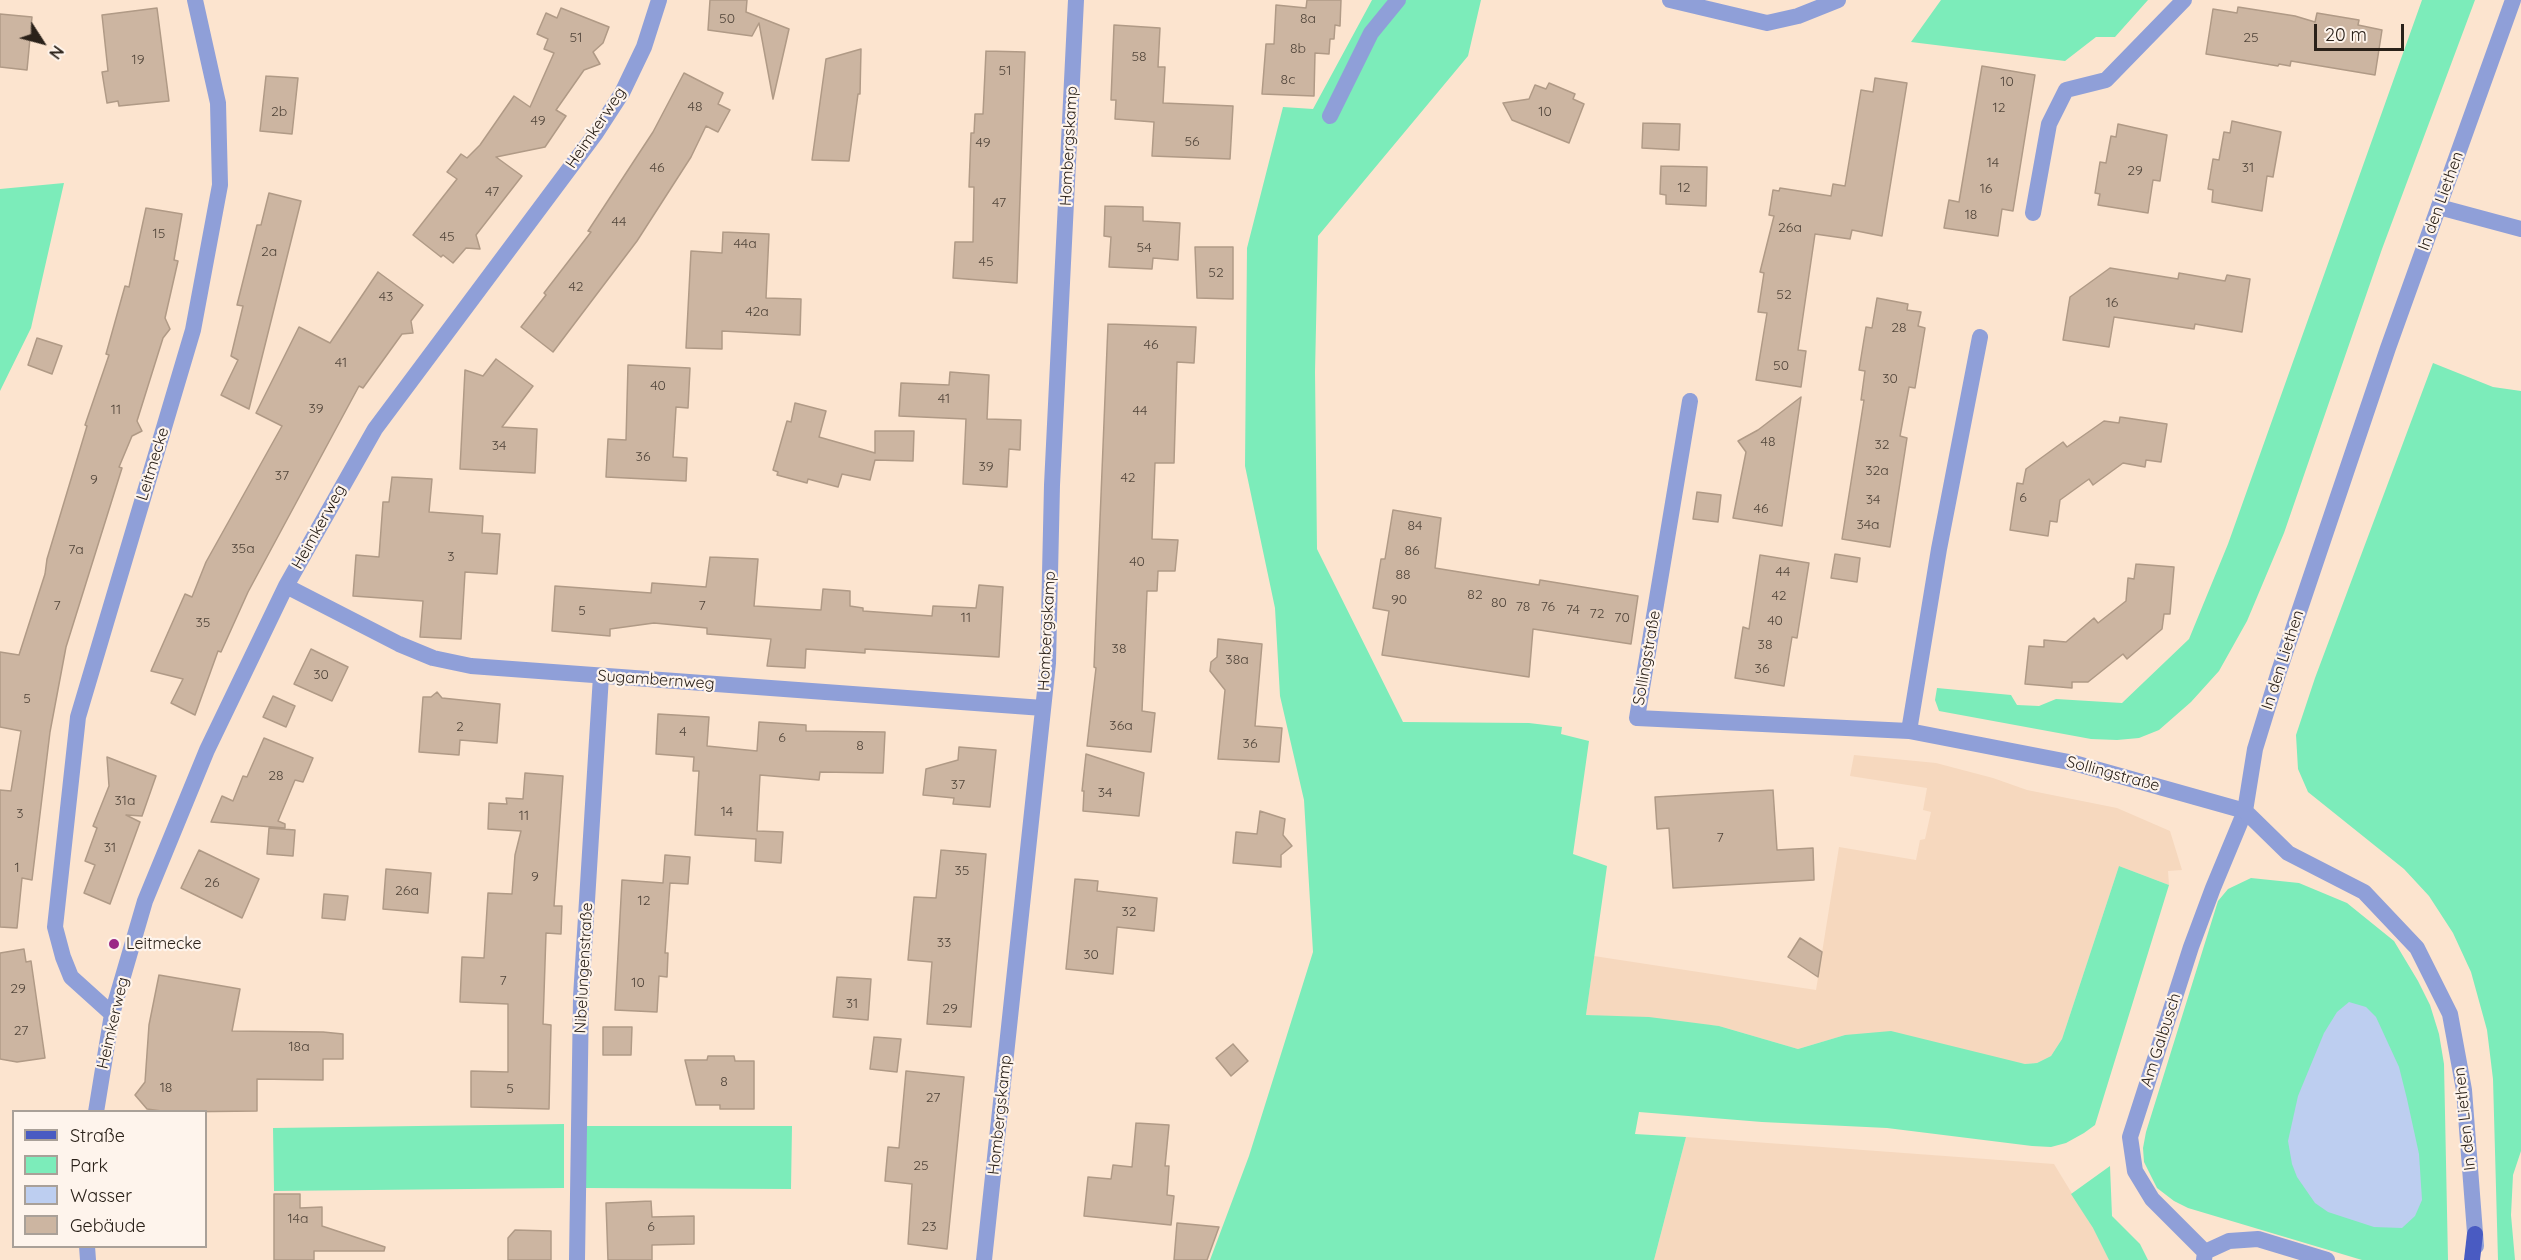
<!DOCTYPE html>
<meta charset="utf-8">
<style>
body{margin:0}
#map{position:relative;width:2521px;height:1260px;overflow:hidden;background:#fce4cf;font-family:Quicksand,sans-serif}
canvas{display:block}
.legend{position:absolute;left:12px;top:1110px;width:195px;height:138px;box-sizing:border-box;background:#fef4ec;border:2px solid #a9a098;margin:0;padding:8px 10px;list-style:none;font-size:18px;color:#2a2119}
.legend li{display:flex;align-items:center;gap:12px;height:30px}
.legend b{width:30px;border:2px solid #a9a098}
.north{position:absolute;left:12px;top:12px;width:60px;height:60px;-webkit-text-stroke:4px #fef4ec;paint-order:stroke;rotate:126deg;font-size:16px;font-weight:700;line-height:24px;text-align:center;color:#2a2119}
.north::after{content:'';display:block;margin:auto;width:21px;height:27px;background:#2a2119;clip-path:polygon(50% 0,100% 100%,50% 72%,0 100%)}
.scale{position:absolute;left:2314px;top:24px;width:90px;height:27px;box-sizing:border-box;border:3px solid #2a2119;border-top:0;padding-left:8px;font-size:18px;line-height:21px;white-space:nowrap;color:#2a2119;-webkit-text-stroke:4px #fef4ec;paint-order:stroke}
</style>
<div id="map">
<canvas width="2521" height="1260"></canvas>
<ul class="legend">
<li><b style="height:8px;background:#495bc2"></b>Straße</li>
<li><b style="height:16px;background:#7cecba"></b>Park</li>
<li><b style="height:16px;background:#bdcef0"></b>Wasser</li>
<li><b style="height:16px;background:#ccb5a1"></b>Gebäude</li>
</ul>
<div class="north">N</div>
<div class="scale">20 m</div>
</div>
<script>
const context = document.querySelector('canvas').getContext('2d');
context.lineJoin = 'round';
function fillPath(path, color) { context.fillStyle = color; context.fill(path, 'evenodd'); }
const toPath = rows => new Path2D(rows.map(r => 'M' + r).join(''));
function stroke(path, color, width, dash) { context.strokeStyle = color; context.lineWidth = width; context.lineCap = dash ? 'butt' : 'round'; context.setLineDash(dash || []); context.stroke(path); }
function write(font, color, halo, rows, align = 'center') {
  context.font = font + ' Quicksand,sans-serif'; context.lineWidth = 4.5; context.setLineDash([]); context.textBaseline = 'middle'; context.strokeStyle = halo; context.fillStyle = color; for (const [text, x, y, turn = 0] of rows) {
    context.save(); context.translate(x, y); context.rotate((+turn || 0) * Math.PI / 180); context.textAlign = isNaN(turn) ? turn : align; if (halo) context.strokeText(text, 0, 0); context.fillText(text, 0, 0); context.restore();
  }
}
fillPath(toPath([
 [1854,755,1936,763,1993,778,2027,790,2117,808,2170,831,2182,870,2168,871,2169,885,2119,866,2062,1039,2051,1056,2037,1063,2025,1064,1845,1035,1798,1049,1719,1026,1586,1015,1594,956,1816,990,1839,847,1916,860,1920,840,1925,839,1931,812,1923,810,1927,788,1850,776],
 [1686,1137,2054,1164,2093,1228,2109,1260,1654,1260]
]), '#f6d8be');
fillPath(toPath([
 [1372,0,1481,0,1468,56,1318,236,1315,372,1317,549,1403,722,1529,723,1562,727,1561,734,1589,741,1573,854,1607,866,1586,1015,1649,1017,1719,1026,1798,1049,1845,1035,1891,1031,2025,1064,2037,1063,2051,1056,2062,1039,2119,866,2169,885,2095,1125,2084,1133,2066,1143,2051,1147,2032,1146,1887,1128,1762,1122,1639,1112,1635,1134,1686,1137,1654,1260,1210,1260,1249,1156,1313,952,1304,800,1280,696,1275,608,1245,466,1247,248,1283,107,1313,109],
 [1941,0,2148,0,2115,37,2096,37,2065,61,1911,42],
 [2422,0,2475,0,2382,249,2284,533,2247,621,2219,671,2191,702,2159,730,2139,738,2117,740,2091,739,1939,711,1935,700,1937,688,2011,695,2017,705,2039,706,2056,699,2122,703,2189,639,2228,544],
 [64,183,31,328,0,391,0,189],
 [2433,363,2493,387,2521,391,2521,1151,2513,1175,2511,1215,2515,1260,2498,1260,2493,1079,2487,1030,2471,972,2453,933,2429,896,2404,869,2308,792,2298,769,2296,735,2315,678],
 [2251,878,2299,883,2347,903,2394,941,2418,981,2430,1005,2439,1034,2444,1064,2448,1260,2362,1260,2188,1208,2174,1201,2157,1188,2144,1162,2143,1148,2146,1132,2218,901,2228,889],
 [564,1124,564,1188,274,1191,273,1128],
 [586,1126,792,1126,791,1189,585,1188],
 [2110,1166,2112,1216,2140,1244,2148,1260,2109,1260,2093,1228,2071,1194]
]), '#7cecba');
fillPath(toPath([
 [2349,1002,2366,1007,2376,1017,2399,1067,2407,1099,2419,1154,2422,1200,2415,1216,2402,1228,2374,1227,2328,1212,2315,1203,2297,1177,2292,1164,2288,1141,2298,1096,2324,1033,2337,1012]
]), '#bdcef0');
const building = toPath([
 [710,0,747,0,746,12,789,29,773,99,759,23,752,36,708,30,710,0],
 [1307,0,1341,0,1340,26,1335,25,1334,39,1330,39,1329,54,1315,53,1314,96,1262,94,1266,44,1274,44,1276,5,1306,8,1307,0],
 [2238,7,2295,16,2315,22,2317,13,2359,20,2358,25,2382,30,2375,75,2291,61,2290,66,2279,64,2278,66,2206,54,2213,9,2237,13,2238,7],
 [157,8,169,101,119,106,118,101,107,103,102,72,108,71,102,15,157,8],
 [561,8,609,27,603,43,593,52,600,64,584,70,556,110,566,116,545,147,496,157,522,176,476,235,480,249,466,248,453,263,443,255,441,257,413,235,457,179,447,172,461,154,467,158,480,145,514,96,530,107,554,53,544,49,548,39,537,34,546,13,557,18,561,8],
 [0,14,32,17,27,70,0,67,0,14],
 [1114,25,1160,28,1158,67,1165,67,1163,103,1233,106,1230,159,1152,156,1154,122,1115,119,1116,100,1111,100,1114,25],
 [861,49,860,94,858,94,849,161,812,160,826,59,861,49],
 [986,51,1025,52,1017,283,953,278,955,242,973,242,974,187,969,187,971,133,974,133,975,114,983,114,986,51],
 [1982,66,2035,75,2013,211,2002,209,1998,236,1944,228,1949,200,1959,202,1982,66],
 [684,73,723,93,718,104,730,110,718,132,706,126,691,157,637,241,553,352,521,327,546,295,544,293,591,232,588,231,653,132,684,73],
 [266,76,298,78,292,134,260,131,266,76],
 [1875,78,1907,83,1882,236,1852,230,1850,239,1815,234,1798,350,1806,351,1801,387,1756,380,1767,313,1758,312,1764,273,1760,272,1774,216,1769,215,1773,190,1779,191,1780,188,1831,196,1833,184,1845,186,1861,90,1873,92,1875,78],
 [1549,83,1575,94,1573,99,1584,104,1569,143,1512,120,1503,103,1529,99,1535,85,1546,89,1549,83],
 [2232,121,2281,132,2273,177,2267,176,2262,211,2212,202,2213,190,2208,189,2213,159,2219,160,2224,132,2230,133,2232,121],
 [1643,123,1680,124,1679,150,1642,148,1643,123],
 [2118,124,2167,135,2160,181,2153,180,2148,213,2098,205,2100,194,2095,193,2100,162,2106,163,2111,136,2116,137,2118,124],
 [1661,166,1707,167,1706,206,1666,204,1666,195,1660,194,1661,166],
 [269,193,301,201,249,409,221,395,238,360,231,356,243,306,237,305,257,225,261,225,269,193],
 [1105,206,1143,207,1143,221,1180,223,1178,260,1153,258,1152,269,1109,267,1111,237,1104,236,1105,206],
 [146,208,182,214,174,260,178,261,165,318,170,329,163,338,137,421,142,431,132,436,119,467,122,468,66,647,50,732,32,880,22,878,17,928,0,927,0,790,11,791,21,731,0,727,0,652,19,655,45,574,47,559,87,426,85,425,109,355,106,354,125,286,129,287,146,208],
 [723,232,769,234,766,298,801,299,800,335,722,331,722,349,686,348,691,251,722,253,723,232],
 [1195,247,1233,247,1233,299,1197,298,1195,247],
 [2110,268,2178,279,2179,273,2225,281,2227,275,2250,279,2242,332,2195,324,2194,329,2114,317,2109,347,2063,340,2070,297,2110,268],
 [378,272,423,305,411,321,413,333,402,334,363,388,359,386,248,592,221,652,218,651,195,715,171,703,183,679,151,671,185,594,192,597,206,562,282,426,256,413,299,327,330,343,378,272],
 [1877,298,1908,304,1907,310,1921,312,1918,326,1925,328,1915,388,1909,387,1900,436,1907,438,1890,547,1842,539,1864,400,1861,400,1865,371,1859,370,1866,327,1872,328,1877,298],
 [1108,324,1196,327,1194,363,1177,362,1174,463,1155,463,1152,539,1178,540,1175,571,1158,571,1157,591,1147,591,1142,711,1155,713,1151,752,1087,746,1096,668,1094,667,1108,324],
 [37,338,62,346,52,374,28,365,37,338],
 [496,359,533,386,502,427,537,429,535,473,460,469,465,370,483,376,496,359],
 [628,365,690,368,688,408,676,407,673,457,687,458,686,481,606,477,608,439,626,440,628,365],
 [950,372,989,375,987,419,1021,420,1020,450,1009,449,1007,487,963,484,966,419,899,416,901,383,949,385,950,372],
 [1801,397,1782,526,1733,518,1746,452,1738,441,1758,430,1801,397],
 [795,403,826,411,819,437,875,453,875,431,914,431,913,461,875,460,870,480,842,474,838,487,808,479,807,483,777,475,778,472,773,470,787,421,791,422,795,403],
 [2120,417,2167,424,2161,462,2146,460,2145,467,2123,463,2093,485,2089,479,2060,500,2057,522,2050,521,2048,536,2010,530,2017,483,2023,484,2026,469,2063,442,2067,447,2104,421,2119,423,2120,417],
 [392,477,432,479,429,512,483,516,482,533,500,534,497,574,465,572,461,639,420,637,423,601,353,596,356,555,379,557,383,502,389,502,392,477],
 [1697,492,1721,495,1718,522,1693,519,1697,492],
 [1393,510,1441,518,1435,568,1539,585,1540,580,1638,596,1631,644,1533,629,1529,677,1382,655,1389,611,1373,608,1381,559,1385,559,1393,510],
 [1835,554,1860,558,1857,582,1831,578,1835,554],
 [1760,555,1809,563,1797,638,1792,637,1784,686,1735,678,1743,627,1749,629,1760,555],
 [710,557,758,559,754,606,821,610,823,589,850,591,850,606,863,608,863,611,932,616,933,606,976,608,979,585,1003,587,999,657,865,649,865,653,806,649,805,668,767,666,771,639,707,634,707,628,654,623,610,629,610,636,552,631,555,586,651,593,652,583,706,587,710,557],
 [2136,564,2174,567,2170,614,2164,614,2162,629,2127,659,2123,654,2088,682,2072,682,2072,688,2025,684,2029,646,2044,647,2044,640,2066,642,2094,618,2098,623,2126,601,2128,578,2134,579,2136,564],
 [1218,639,1262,644,1255,726,1282,728,1279,762,1218,759,1225,690,1210,671,1211,662,1217,657,1218,639],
 [311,649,348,667,332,701,294,684,311,649],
 [437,692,442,698,500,704,497,743,460,740,459,755,419,752,423,697,431,697,437,692],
 [273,696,295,706,286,727,263,717,273,696],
 [658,714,709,717,707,746,757,751,759,722,806,725,806,731,885,732,883,773,820,772,819,780,760,775,757,831,783,832,781,863,755,861,756,839,695,835,699,771,693,771,694,757,656,754,658,714],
 [264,738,313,758,303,782,295,780,278,821,285,824,285,828,211,822,222,796,233,801,243,776,247,777,264,738],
 [959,747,996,750,990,807,953,804,954,798,923,795,926,769,958,760,959,747],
 [1086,754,1144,773,1139,816,1083,811,1084,791,1082,791,1086,754],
 [107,757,156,776,142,816,126,815,140,822,110,904,84,893,95,865,85,861,97,828,93,826,109,786,107,757],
 [525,773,563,776,554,906,562,906,561,934,546,933,543,1024,551,1025,549,1109,471,1107,471,1071,508,1072,508,1004,460,1002,462,957,484,958,488,893,512,894,515,855,521,831,488,829,489,803,507,804,506,798,523,799,525,773],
 [1773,790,1777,850,1813,848,1814,880,1673,888,1669,828,1657,829,1655,797,1773,790],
 [1260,811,1285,819,1283,835,1292,846,1281,855,1281,867,1233,863,1236,832,1257,834,1260,811],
 [269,828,295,830,293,856,267,854,269,828],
 [199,850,259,879,242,918,181,888,199,850],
 [941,850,986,854,971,1027,927,1024,932,962,908,960,914,897,936,898,941,850],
 [665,855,690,857,688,884,670,883,665,953,668,953,667,977,659,976,657,1012,615,1010,622,880,663,883,665,855],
 [386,869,431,873,428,913,383,909,386,869],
 [1075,879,1098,881,1097,891,1157,898,1154,931,1117,927,1113,974,1066,969,1075,879],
 [324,894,348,896,345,920,322,918,324,894],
 [1800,938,1822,952,1818,977,1788,957,1800,938],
 [24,949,26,962,31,961,45,1058,17,1062,0,1059,0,953,24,949],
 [159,975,240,989,232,1031,323,1032,343,1034,343,1059,323,1059,323,1080,257,1079,257,1111,169,1112,147,1109,135,1095,145,1082,149,1025,159,975],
 [837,977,871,979,868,1020,833,1017,837,977],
 [603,1027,632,1027,631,1055,603,1055,603,1027],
 [874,1037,901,1039,897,1072,870,1069,874,1037],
 [1233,1044,1248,1061,1231,1076,1216,1058,1233,1044],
 [708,1056,734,1056,735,1061,754,1061,754,1109,720,1109,720,1105,696,1105,685,1060,707,1060,708,1056],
 [906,1071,964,1077,947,1249,908,1244,912,1184,885,1181,888,1147,899,1148,906,1071],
 [1136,1123,1169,1125,1165,1166,1169,1166,1167,1195,1174,1196,1171,1225,1084,1216,1088,1177,1111,1179,1113,1165,1132,1167,1136,1123],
 [274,1194,300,1194,300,1208,322,1207,322,1226,385,1247,384,1251,314,1251,314,1260,274,1260,274,1194],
 [651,1201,652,1217,694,1216,694,1244,652,1245,652,1260,608,1260,606,1203,651,1201],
 [1177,1223,1219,1227,1207,1260,1174,1260,1177,1223],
 [515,1230,551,1231,551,1260,508,1260,508,1238,515,1230]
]);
fillPath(building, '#ccb5a1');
stroke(building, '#b09a86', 1.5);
stroke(toPath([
 [1670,0,1767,23,1798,16,1838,0],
 [1330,116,1371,33,1398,0],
 [2439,207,2521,229],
 [2033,213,2049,124,2066,90,2106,80,2184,0],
 [1690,401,1637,718,1909,731,2074,763,2245,811,2213,888,2191,947,2130,1137,2135,1171,2152,1199,2205,1252,2204,1260],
 [286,586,399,644,433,658,471,666,1043,708],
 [1909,731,1939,549,1980,337],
 [112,1014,71,977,63,957,55,927,78,717,193,330,220,185,218,103,195,0],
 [96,1112,112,1014,145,901,207,750,286,586,375,429,596,133,622,93,644,47,659,0],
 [87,1246,88,1260],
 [2205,1252,2229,1241,2258,1239,2327,1260],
 [577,1260,581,997,601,676],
 [984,1260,1048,663,1052,485,1076,0]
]), '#8f9fd8', 16);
stroke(toPath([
 [2476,1246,2464,1090,2450,1014,2417,948,2364,892,2288,853,2245,811,2255,749,2279,671,2388,348,2513,0]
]), '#8f9fd8', 16);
stroke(toPath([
 [2472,1260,2475,1234]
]), '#495bc2', 16);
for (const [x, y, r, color] of [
 [114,944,6,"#9b2986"]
]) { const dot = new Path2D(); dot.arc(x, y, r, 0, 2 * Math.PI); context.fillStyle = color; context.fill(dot); stroke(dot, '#fef4ec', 2); }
write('14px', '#52463b', null, [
 ["50",727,19],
 ["8a",1308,19],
 ["51",576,38],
 ["25",2251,38],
 ["8b",1298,49],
 ["58",1139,57],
 ["19",138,60],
 ["51",1005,71],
 ["8c",1288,80],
 ["10",2007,82],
 ["48",695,107],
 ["12",1999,108],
 ["2b",279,112],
 ["10",1545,112],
 ["49",538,121],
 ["56",1192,142],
 ["49",983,143],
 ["14",1993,163],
 ["46",657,168],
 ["31",2248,168],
 ["29",2135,171],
 ["12",1684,188],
 ["16",1986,189],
 ["47",492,192],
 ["47",999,203],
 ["18",1971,215],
 ["44",619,222],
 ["26a",1790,228],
 ["15",159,234],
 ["45",447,237],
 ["44a",745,244],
 ["54",1144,248],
 ["2a",269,252],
 ["45",986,262],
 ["52",1216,273],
 ["42",576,287],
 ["52",1784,295],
 ["43",386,297],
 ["16",2112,303],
 ["42a",757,312],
 ["28",1899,328],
 ["46",1151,345],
 ["41",341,363],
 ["50",1781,366],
 ["30",1890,379],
 ["40",658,386],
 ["41",944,399],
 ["39",316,409],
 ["11",116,410],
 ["44",1140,411],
 ["48",1768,442],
 ["32",1882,445],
 ["34",499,446],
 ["36",643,457],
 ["39",986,467],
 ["32a",1877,471],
 ["37",282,476],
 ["42",1128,478],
 ["9",94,480],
 ["6",2023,498],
 ["34",1873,500],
 ["46",1761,509],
 ["34a",1868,525],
 ["84",1415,526],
 ["35a",243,549],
 ["7a",76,550],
 ["86",1412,551],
 ["3",451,557],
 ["40",1137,562],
 ["44",1783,572],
 ["88",1403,575],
 ["82",1475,595],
 ["42",1779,596],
 ["90",1399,600],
 ["80",1499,603],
 ["7",57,606],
 ["7",702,606],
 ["78",1523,607],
 ["76",1548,607],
 ["74",1573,610],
 ["5",582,611],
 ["72",1597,614],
 ["11",966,618],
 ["70",1622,618],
 ["40",1775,621],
 ["35",203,623],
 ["38",1765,645],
 ["38",1119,649],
 ["38a",1237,660],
 ["36",1762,669],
 ["30",321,675],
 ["5",27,699],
 ["36a",1121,726],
 ["2",460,727],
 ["4",683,732],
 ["6",782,738],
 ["36",1250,744],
 ["8",860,746],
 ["28",276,776],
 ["37",958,785],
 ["34",1105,793],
 ["31a",125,801],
 ["14",727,812],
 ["3",20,814],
 ["11",524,816],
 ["7",1720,838],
 ["31",110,848],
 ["1",17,868],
 ["35",962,871],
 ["9",535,877],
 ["26",212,883],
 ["26a",407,891],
 ["12",644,901],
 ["32",1129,912],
 ["33",944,943],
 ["30",1091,955],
 ["7",503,981],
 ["10",638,983],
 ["29",18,989],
 ["31",852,1004],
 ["29",950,1009],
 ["27",21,1031],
 ["18a",299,1047],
 ["8",724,1082],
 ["18",166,1088],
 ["5",510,1089],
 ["27",933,1098],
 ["25",921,1166],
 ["14a",298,1219],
 ["6",651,1227],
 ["23",929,1227]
]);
write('16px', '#2a2119', '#fef4ec', [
 ["Heimkerweg",596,128,-56],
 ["Hombergskamp",1069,146,-87],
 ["In den Liethen",2441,201,-70],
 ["Leitmecke",153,464,-73],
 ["Heimkerweg",319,527,-61],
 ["Hombergskamp",1047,631,-87],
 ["Sollingstraße",1647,658,-80],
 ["In den Liethen",2283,660,-72],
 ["Sugambernweg",656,680,4],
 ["Sollingstraße",2113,774,15],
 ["Nibelungenstraße",584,968,-87],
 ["Heimkerweg",113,1023,-77],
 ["Am Galbusch",2161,1040,-72],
 ["Hombergskamp",1000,1115,-84],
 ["In den Liethen",2465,1119,-96]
]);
write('16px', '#2a2119', '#fef4ec', [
 ["Leitmecke",126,944]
], 'left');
</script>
